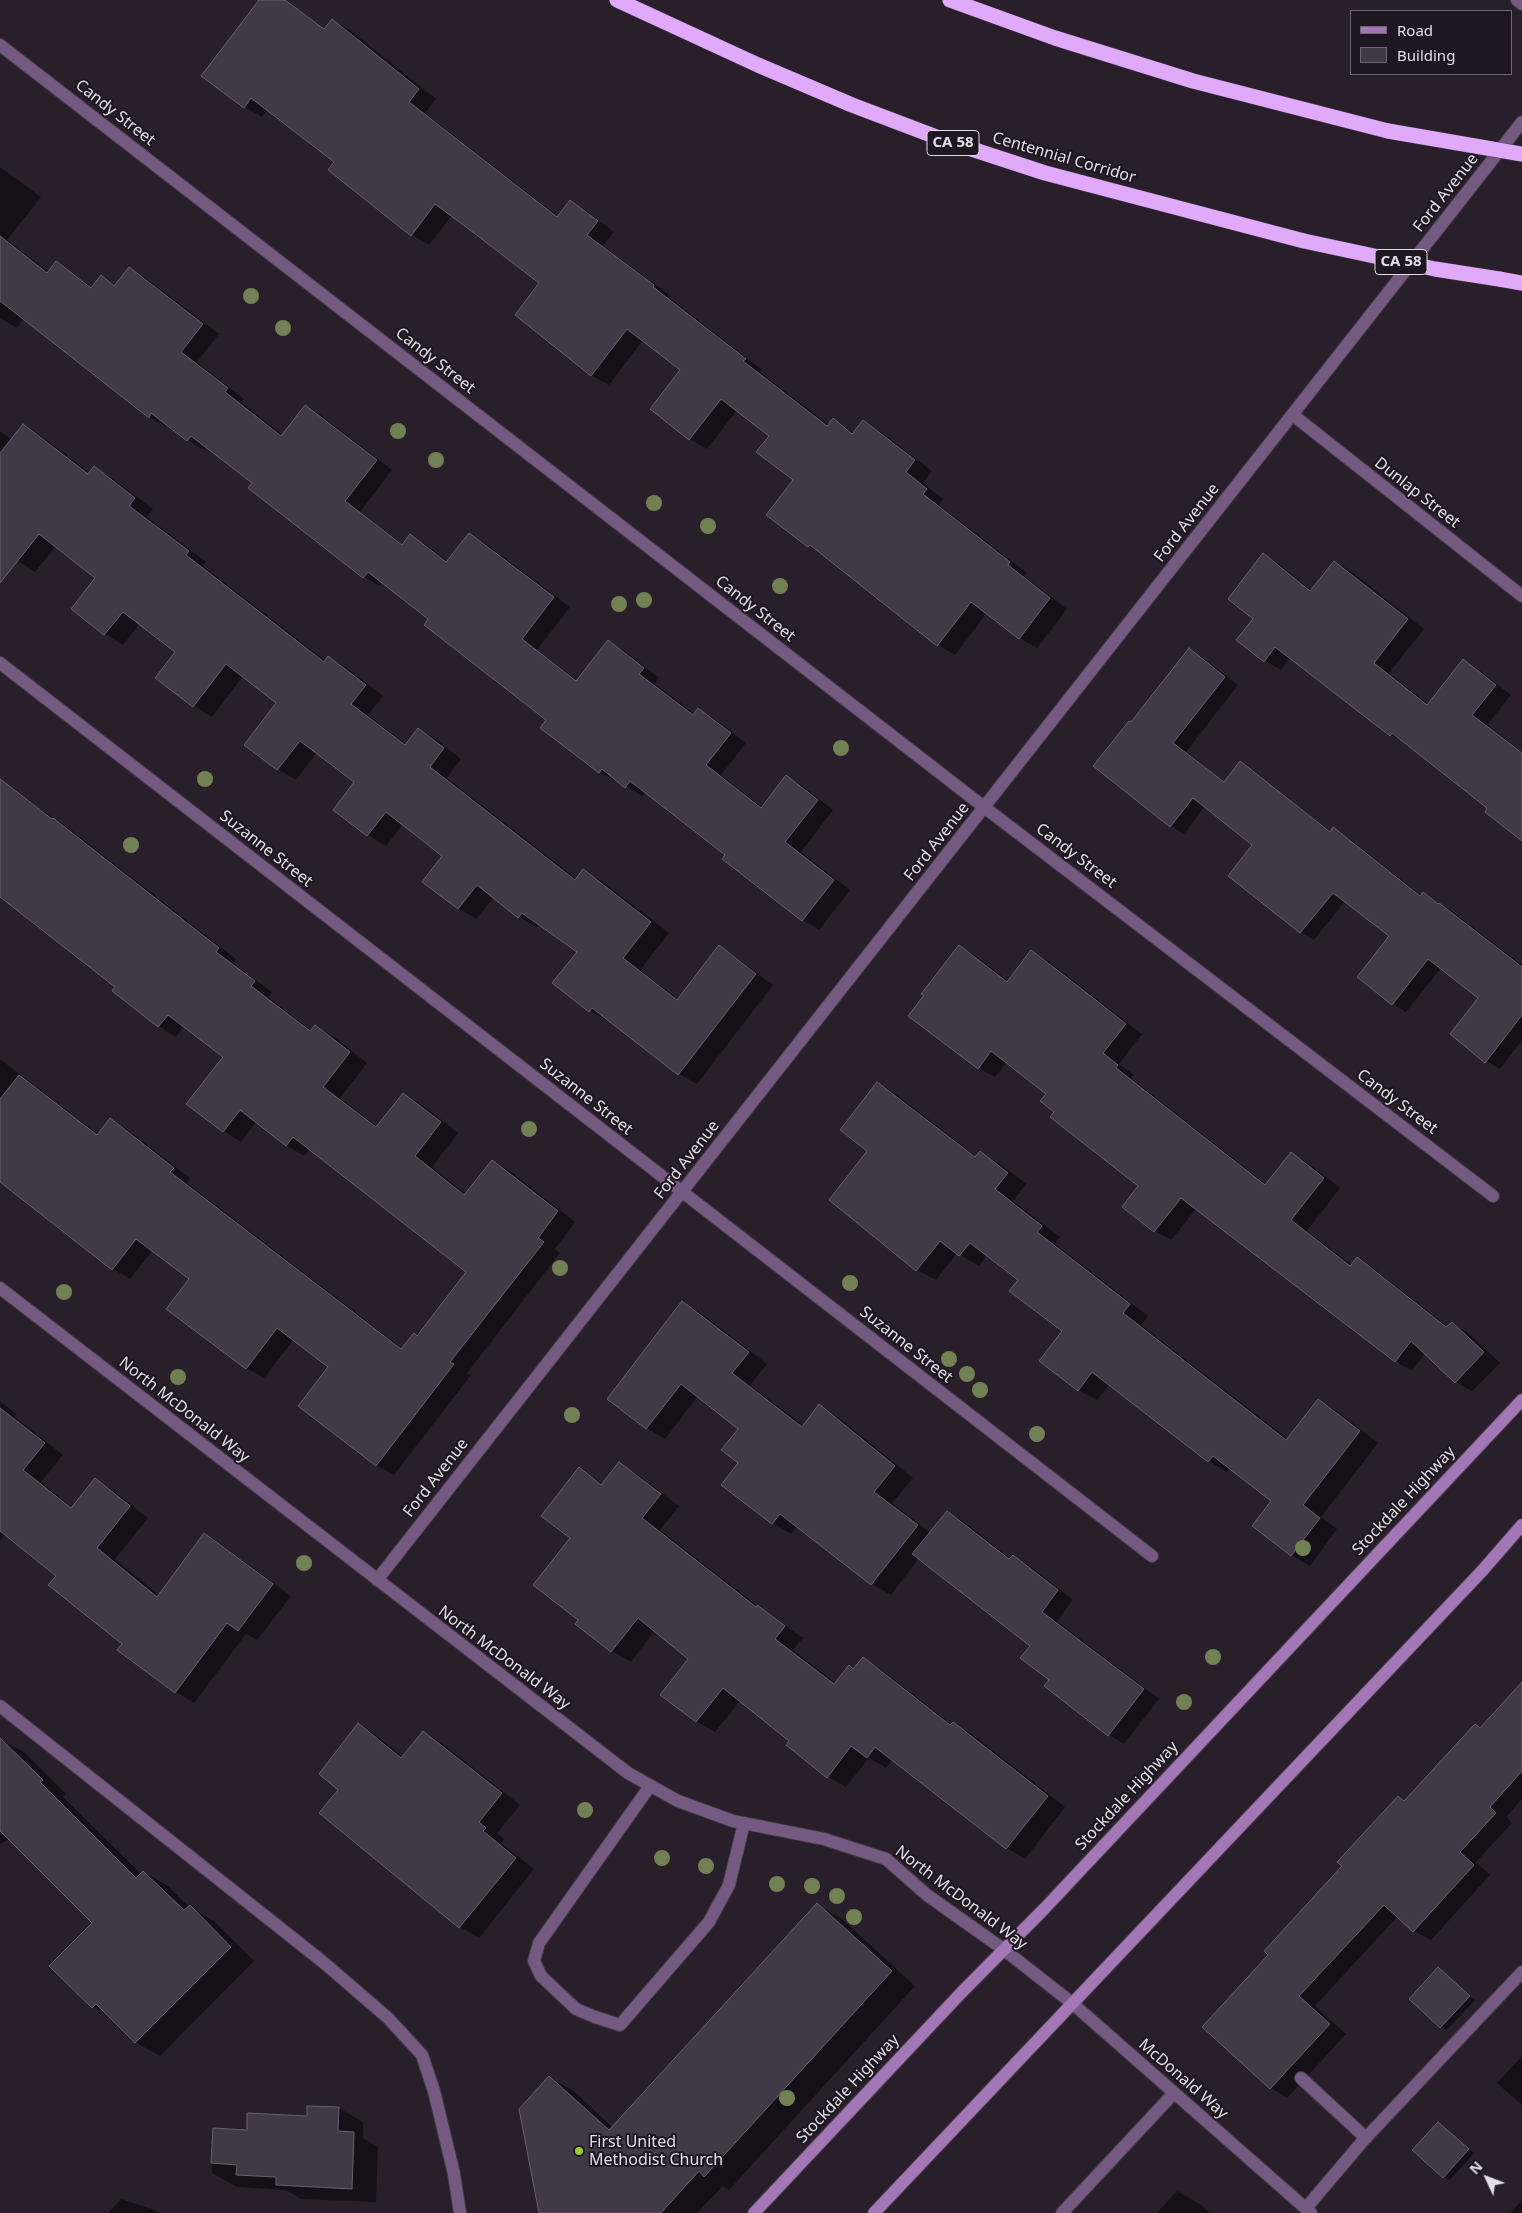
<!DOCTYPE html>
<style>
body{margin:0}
#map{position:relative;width:1522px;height:2213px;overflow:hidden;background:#281f2b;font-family:"Noto Sans",sans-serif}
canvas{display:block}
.legend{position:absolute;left:1350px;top:10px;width:162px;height:65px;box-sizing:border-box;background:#1e1621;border:1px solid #6d6670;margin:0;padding:6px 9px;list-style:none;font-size:15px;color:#e3dde6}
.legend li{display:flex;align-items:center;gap:10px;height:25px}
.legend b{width:25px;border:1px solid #6d6670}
.north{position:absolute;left:1462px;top:2153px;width:50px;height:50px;-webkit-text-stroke:4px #1e1621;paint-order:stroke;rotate:313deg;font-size:14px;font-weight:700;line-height:20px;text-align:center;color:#e3dde6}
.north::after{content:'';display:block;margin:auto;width:18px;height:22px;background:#e3dde6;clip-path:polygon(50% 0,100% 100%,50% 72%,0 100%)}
</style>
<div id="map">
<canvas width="1522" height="2213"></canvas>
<ul class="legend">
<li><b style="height:6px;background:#a376b6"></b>Road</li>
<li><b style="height:14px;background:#423946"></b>Building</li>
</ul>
<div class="north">N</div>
</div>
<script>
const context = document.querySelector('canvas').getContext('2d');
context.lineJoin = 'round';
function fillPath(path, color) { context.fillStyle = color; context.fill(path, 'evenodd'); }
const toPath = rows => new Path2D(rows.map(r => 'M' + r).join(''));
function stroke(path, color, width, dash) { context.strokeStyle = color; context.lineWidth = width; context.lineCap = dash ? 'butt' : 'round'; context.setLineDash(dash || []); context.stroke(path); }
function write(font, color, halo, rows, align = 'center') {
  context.font = font + ' "Noto Sans",sans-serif'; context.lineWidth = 4; context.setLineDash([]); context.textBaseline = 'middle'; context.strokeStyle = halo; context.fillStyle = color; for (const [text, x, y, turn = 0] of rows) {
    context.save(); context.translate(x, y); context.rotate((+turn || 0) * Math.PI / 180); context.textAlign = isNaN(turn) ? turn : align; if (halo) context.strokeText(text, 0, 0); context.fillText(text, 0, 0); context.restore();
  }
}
fillPath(toPath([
 [261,0,279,0,289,4,326,29,332,20,350,30,436,99,425,113,559,217,571,202,588,212,614,232,603,246,671,296,670,298,762,370,760,372,829,425,833,420,854,433,863,422,881,432,932,471,923,483,943,499,939,505,1027,573,1024,576,1067,609,1037,648,1019,638,987,613,955,655,938,645,826,556,809,546,767,514,794,480,771,435,737,410,707,449,689,439,682,370,643,340,609,385,591,375,541,283,452,215,429,245,412,235,330,170,336,162,268,110,262,117,245,107,203,75],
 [0,167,41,197,7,240,49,272,56,263,93,288,101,277,116,286,129,269,146,278,219,334,197,362,244,399,241,402,283,435,306,407,322,416,392,470,360,512,403,545,410,536,427,545,448,562,469,534,486,544,570,607,537,650,578,681,608,642,625,651,659,678,655,684,695,714,699,709,715,719,746,743,721,775,763,808,787,776,803,786,833,810,801,852,850,890,819,930,803,920,724,859,726,855,645,792,642,796,617,780,616,781,599,772,548,720,430,619,383,582,380,586,364,577,254,483,207,446,204,450,188,440,167,424,165,426,149,417,24,318,17,328,0,318],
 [23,425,41,436,90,473,94,468,112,478,153,509,147,517,206,562,203,566,326,661,329,657,347,668,383,696,368,715,407,745,419,729,437,740,461,759,447,778,577,879,583,871,602,881,669,933,640,970,679,1000,719,947,737,958,773,985,697,1084,679,1074,609,1020,608,1021,590,1011,554,983,578,952,539,924,537,927,519,917,494,897,476,919,458,908,444,856,403,824,386,846,368,835,334,809,355,782,317,752,296,780,278,769,245,744,277,702,243,676,212,717,194,706,157,678,177,652,140,623,123,645,105,634,72,609,97,577,56,546,35,572,0,549,0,431,12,440],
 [1263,555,1279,564,1312,591,1335,562,1351,571,1424,629,1389,673,1429,705,1463,661,1479,670,1511,695,1487,725,1522,752,1522,840,1489,808,1407,743,1390,735,1290,657,1281,670,1265,661,1255,619],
 [1189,650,1203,658,1238,685,1186,752,1225,782,1240,763,1253,771,1331,832,1334,829,1347,837,1422,896,1424,894,1453,912,1522,965,1522,1040,1500,1069,1486,1061,1451,1034,1480,998,1441,968,1406,1012,1393,1004,1359,977,1391,936,1345,901,1314,940,1301,932,1230,876,1254,845,1205,806,1184,834,1171,826,1095,766,1131,724],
 [8,787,71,830,236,959,233,963,272,992,268,997,312,1031,315,1026,333,1036,367,1063,340,1098,378,1127,404,1094,421,1104,458,1133,432,1167,466,1194,493,1161,510,1171,575,1222,555,1249,560,1253,467,1373,471,1375,394,1475,376,1465,330,1367,294,1339,264,1378,246,1368,191,1279,153,1250,130,1279,113,1269,0,1181,0,1059,99,1135,111,1120,128,1130,190,1178,187,1183,403,1349,418,1337,468,1272,310,1149,304,1156,286,1145,256,1122,241,1142,224,1131,188,1104,225,1057,184,1026,176,1037,159,1026,113,991,117,986,0,896,0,798],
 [960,947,976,956,1008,981,1031,951,1048,961,1142,1034,1119,1064,1134,1075,1131,1078,1267,1185,1291,1154,1308,1163,1340,1188,1307,1231,1352,1265,1357,1259,1373,1268,1448,1327,1452,1323,1468,1333,1500,1363,1472,1391,1456,1382,1425,1353,1412,1371,1395,1361,1197,1208,1171,1240,1155,1231,1140,1185,1056,1111,1048,1093,1007,1062,995,1077,978,1068],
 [877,1083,896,1094,977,1157,980,1153,999,1163,1026,1184,1013,1201,1060,1237,1055,1244,1148,1316,1141,1325,1288,1439,1318,1401,1337,1411,1378,1443,1321,1517,1337,1529,1310,1566,1291,1555,1273,1501,1230,1468,1227,1472,1209,1461,1110,1384,1097,1400,1078,1390,1064,1331,1019,1280,987,1255,979,1266,957,1253,936,1280,917,1270,869,1151],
 [683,1302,701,1313,767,1364,750,1385,804,1426,820,1406,838,1417,913,1478,892,1503,931,1533,947,1512,963,1521,1011,1559,1013,1556,1029,1565,1073,1600,1057,1621,1159,1699,1124,1744,1109,1735,1051,1680,1032,1646,919,1558,891,1595,872,1584,797,1526,791,1534,773,1523,723,1485,740,1463,740,1429,698,1396,665,1439,646,1428],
 [0,1401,16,1414,14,1416,63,1455,41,1482,73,1508,96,1480,114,1491,148,1518,115,1559,159,1595,204,1535,223,1546,291,1596,257,1640,246,1634,194,1703,176,1692,124,1644,58,1576,6,1534,0,1541],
 [620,1464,638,1475,679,1506,660,1530,763,1610,803,1638,793,1650,836,1683,854,1670,863,1659,882,1670,952,1725,972,1734,1065,1807,1025,1859,1007,1848,893,1759,886,1768,869,1758,846,1787,828,1777,791,1741,740,1701,715,1732,696,1721,690,1659,655,1630,631,1662,612,1651,577,1623,579,1620,571,1537,579,1469,604,1485],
 [1522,1684,1522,1799,1506,1817,1512,1823,1476,1862,1490,1875,1431,1940,1414,1931,1398,1916,1315,2006,1346,2034,1287,2098,1271,2088,1270,1955,1399,1797,1406,1801,1475,1725,1482,1729],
 [359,1725,377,1736,404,1757,423,1732,442,1743,520,1805,497,1833,504,1839,501,1843,534,1869,479,1938,460,1927,321,1813,340,1789],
 [0,1739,24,1752,66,1794,63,1797,141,1874,144,1872,168,1886,189,1907,214,1921,254,1961,160,2056,135,2042,112,2018,93,2007,94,1923,10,1839,0,1844],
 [817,1905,842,1919,915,1986,729,2190,723,2186,697,2213,540,2213,549,2077,574,2091,613,2128],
 [1438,1969,1475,2000,1447,2030,1441,2027],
 [1522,2056,1522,2105,1497,2083],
 [308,2107,339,2108,363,2122,363,2138,378,2147,376,2202,301,2199,286,2190,237,2187,212,2173,214,2130,248,2131,308,2117],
 [1439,2123,1474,2153,1450,2180,1444,2177],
 [1177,2191,1201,2205,1210,2213,1157,2213],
 [121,2199,154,2210,159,2213,108,2213],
 [1522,2200,1522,2213,1510,2213]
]), '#0007');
const building = toPath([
 [259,0,285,0,324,29,332,19,419,89,409,102,557,217,570,200,598,221,587,235,654,285,653,287,746,359,743,361,827,426,833,418,852,434,863,420,915,460,906,472,927,489,923,494,1010,562,1008,565,1050,598,1019,639,971,602,937,646,810,545,808,547,766,515,793,480,756,452,769,436,721,399,689,440,650,409,680,370,627,329,591,376,515,315,539,283,470,230,435,204,411,236,328,170,334,162,251,98,244,108,201,76,259,0],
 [0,236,47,273,56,261,91,288,101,275,114,286,129,267,203,324,181,352,228,388,225,392,281,436,305,405,377,460,345,501,402,545,410,534,446,562,469,533,554,597,522,639,576,681,608,640,644,668,639,674,693,715,698,708,731,733,706,765,761,808,786,775,818,800,785,842,834,880,802,921,722,859,725,855,630,781,625,788,602,769,599,773,540,728,546,720,424,625,428,619,368,572,363,578,248,488,252,483,191,436,187,441,151,413,149,418,0,301,0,236],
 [23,424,88,474,94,466,135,498,129,506,189,551,186,555,324,662,328,656,366,685,351,704,405,745,418,728,444,748,430,767,575,880,583,869,651,922,623,958,677,1000,719,945,756,974,678,1075,592,1008,589,1012,552,983,577,952,522,913,518,918,477,885,458,909,422,882,442,856,386,812,367,836,333,810,354,782,300,741,277,770,244,745,276,703,226,664,193,707,155,678,175,652,123,612,104,635,71,609,95,578,39,534,0,583,0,453,23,424],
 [1263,553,1310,591,1334,561,1408,619,1374,663,1427,705,1463,659,1496,685,1472,715,1522,753,1522,841,1485,812,1487,808,1392,733,1390,736,1275,647,1264,662,1236,640,1253,619,1228,599,1263,553],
 [1189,648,1225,677,1173,743,1224,782,1240,761,1330,832,1333,827,1420,896,1423,892,1438,904,1439,903,1522,967,1522,1015,1485,1063,1450,1034,1478,998,1428,959,1392,1005,1357,977,1389,936,1333,893,1300,933,1228,876,1252,845,1193,798,1170,827,1093,766,1129,721,1131,722,1189,648],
 [0,779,52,819,53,818,219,948,216,952,255,981,251,986,310,1031,315,1025,350,1052,323,1087,376,1127,403,1093,441,1122,415,1156,464,1195,492,1160,558,1211,538,1238,544,1242,450,1362,454,1364,376,1466,298,1406,328,1367,277,1328,246,1369,166,1309,189,1279,136,1239,112,1270,0,1182,0,1099,19,1075,97,1135,110,1118,174,1168,170,1172,401,1349,414,1333,417,1336,466,1272,293,1137,286,1146,240,1110,223,1132,186,1104,223,1057,168,1015,158,1027,112,991,115,987,0,897,0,779],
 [959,945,1007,982,1031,950,1092,997,1126,1024,1103,1053,1118,1065,1116,1068,1265,1185,1291,1152,1324,1178,1291,1220,1350,1266,1357,1257,1446,1327,1452,1322,1484,1352,1455,1383,1411,1341,1395,1362,1181,1198,1154,1232,1122,1207,1138,1186,1050,1117,1054,1112,1040,1101,1046,1094,991,1051,978,1069,908,1016,924,995,921,994,959,945],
 [877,1082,975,1157,980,1151,1008,1173,995,1189,1042,1226,1037,1232,1130,1304,1123,1313,1286,1440,1318,1399,1360,1431,1303,1505,1320,1518,1291,1556,1252,1526,1271,1501,1213,1456,1208,1462,1092,1372,1078,1391,1039,1361,1062,1331,1009,1291,1018,1280,970,1243,959,1256,940,1241,916,1271,829,1200,867,1151,840,1130,877,1082],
 [682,1301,749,1352,732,1373,802,1427,819,1404,895,1466,874,1492,918,1525,871,1585,780,1514,772,1524,721,1485,738,1463,721,1450,738,1429,681,1384,646,1429,607,1399,682,1301],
 [0,1408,45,1443,23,1470,71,1508,95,1478,130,1506,97,1548,157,1597,204,1533,273,1584,238,1631,227,1623,175,1693,117,1650,122,1644,48,1585,56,1576,0,1531,0,1408],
 [619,1462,661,1494,642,1518,756,1607,757,1605,785,1626,775,1639,834,1684,849,1665,853,1669,863,1657,950,1725,953,1722,1048,1796,1006,1849,875,1747,867,1758,851,1746,827,1778,786,1745,789,1741,723,1688,696,1722,660,1695,688,1659,638,1618,611,1652,575,1624,578,1620,533,1585,570,1538,541,1516,579,1467,601,1485,619,1462],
 [947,1511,1009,1559,1013,1555,1058,1590,1042,1612,1144,1689,1108,1736,1044,1686,1049,1680,1020,1658,1030,1646,912,1554,947,1511],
 [1522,1682,1522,1771,1490,1807,1496,1813,1460,1852,1474,1865,1413,1932,1384,1905,1299,1996,1330,2024,1270,2089,1202,2027,1268,1955,1264,1951,1342,1866,1337,1862,1398,1796,1404,1801,1475,1724,1480,1728,1522,1682],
 [358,1723,401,1758,423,1731,502,1793,479,1822,486,1828,483,1831,516,1858,459,1928,319,1813,338,1790,319,1774,358,1723],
 [0,1738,43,1780,40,1782,136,1878,143,1871,184,1910,190,1905,231,1947,135,2043,96,2004,92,2008,49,1966,92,1923,0,1831,0,1738],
 [817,1903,892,1971,704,2177,699,2171,661,2213,539,2213,519,2109,549,2076,609,2130,817,1903],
 [1438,1967,1470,1996,1440,2028,1409,1999,1438,1967],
 [307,2106,339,2107,338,2131,354,2132,352,2189,276,2185,276,2177,236,2175,237,2165,211,2163,213,2128,247,2130,247,2113,307,2116,307,2106],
 [1438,2122,1469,2149,1443,2178,1412,2150,1438,2122]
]);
fillPath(building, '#423946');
stroke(building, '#685f6d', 1);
const lane = toPath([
 [0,1706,323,1962,388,2018,422,2055,434,2091,454,2174,460,2213],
 [650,1786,539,1943,534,1961,541,1976,576,2009,595,2017,620,2025,709,1922,729,1885,744,1823],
 [1301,2078,1366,2138],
 [1306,2208,1362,2142,1522,1972],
 [1062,2213,1174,2093]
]);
const street = toPath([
 [1517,0,1522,4],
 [0,45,984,807,1493,1196],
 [1293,415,1522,596],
 [0,663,1152,1556],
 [0,1288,628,1773,678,1801,733,1821,824,1839,886,1859,927,1895,1003,1949,1072,2003,1311,2213],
 [377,1580,1522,122]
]);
const secondary = toPath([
 [754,2213,961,1993,1045,1908,1522,1400],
 [874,2213,1482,1571,1522,1525]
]);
const highway = toPath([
 [617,0,758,65,852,105,947,141,1045,173,1304,241],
 [950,0,1055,38,1193,81,1388,131],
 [1499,279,1522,283]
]);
stroke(lane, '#423a45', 14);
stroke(street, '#423a45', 14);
stroke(secondary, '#423a45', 14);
stroke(highway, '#423a45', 16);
stroke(lane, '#745980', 12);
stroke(street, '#745980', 12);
stroke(secondary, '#a376b6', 12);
stroke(highway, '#e1a9f9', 15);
const highwayBridge = toPath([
 [1388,131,1522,154],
 [1304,241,1435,269,1499,279]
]);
stroke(highwayBridge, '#423a45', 16, []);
stroke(highwayBridge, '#e1a9f9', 15);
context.fillStyle = '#728154';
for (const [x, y] of [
 [251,296],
 [283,328],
 [398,431],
 [436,460],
 [654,503],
 [708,526],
 [780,586],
 [644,600],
 [619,604],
 [841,748],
 [205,779],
 [131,845],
 [529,1129],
 [560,1268],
 [850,1283],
 [64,1292],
 [949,1359],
 [967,1374],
 [178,1377],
 [980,1390],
 [572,1415],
 [1037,1434],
 [1303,1548],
 [304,1563],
 [1213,1657],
 [1184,1702],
 [585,1810],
 [662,1858],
 [706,1866],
 [777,1884],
 [812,1886],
 [837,1896],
 [854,1917],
 [787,2098]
]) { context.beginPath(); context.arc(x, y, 8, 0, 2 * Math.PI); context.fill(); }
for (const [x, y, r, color] of [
 [579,2151,5,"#9bcb33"]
]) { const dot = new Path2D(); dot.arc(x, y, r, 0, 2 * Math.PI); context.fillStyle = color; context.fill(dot); stroke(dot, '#1e1621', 2); }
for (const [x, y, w] of [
 [953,143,52],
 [1401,262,52]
]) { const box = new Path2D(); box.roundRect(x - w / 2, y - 12.5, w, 25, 4); context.fillStyle = '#1e1621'; context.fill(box); stroke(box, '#e3dde6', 1); }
write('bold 15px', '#e3dde6', null, [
 ["CA 58",953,143],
 ["CA 58",1401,262]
]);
write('16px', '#e3dde6', '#1e1621', [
 ["Candy Street",115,113,38],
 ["Centennial Corridor",1064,158,16],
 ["Ford Avenue",1446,193,-52],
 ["Candy Street",435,361,38],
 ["Dunlap Street",1417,493,38],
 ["Ford Avenue",1187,523,-52],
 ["Candy Street",755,609,38],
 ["Ford Avenue",937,842,-52],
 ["Suzanne Street",266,849,38],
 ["Candy Street",1076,856,37],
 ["Suzanne Street",586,1097,38],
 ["Candy Street",1397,1102,37],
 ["Ford Avenue",687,1160,-52],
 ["Suzanne Street",906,1345,38],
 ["North McDonald Way",184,1410,38],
 ["Ford Avenue",436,1478,-52],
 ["Stockdale Highway",1404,1501,-47],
 ["North McDonald Way",504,1658,37],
 ["Stockdale Highway",1127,1796,-47],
 ["North McDonald Way",961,1898,37],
 ["McDonald Way",1183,2079,41],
 ["Stockdale Highway",848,2089,-47]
]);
write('16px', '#e3dde6', '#1e1621', [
 ["First United",589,2142],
 ["Methodist Church",589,2160]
], 'left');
</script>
